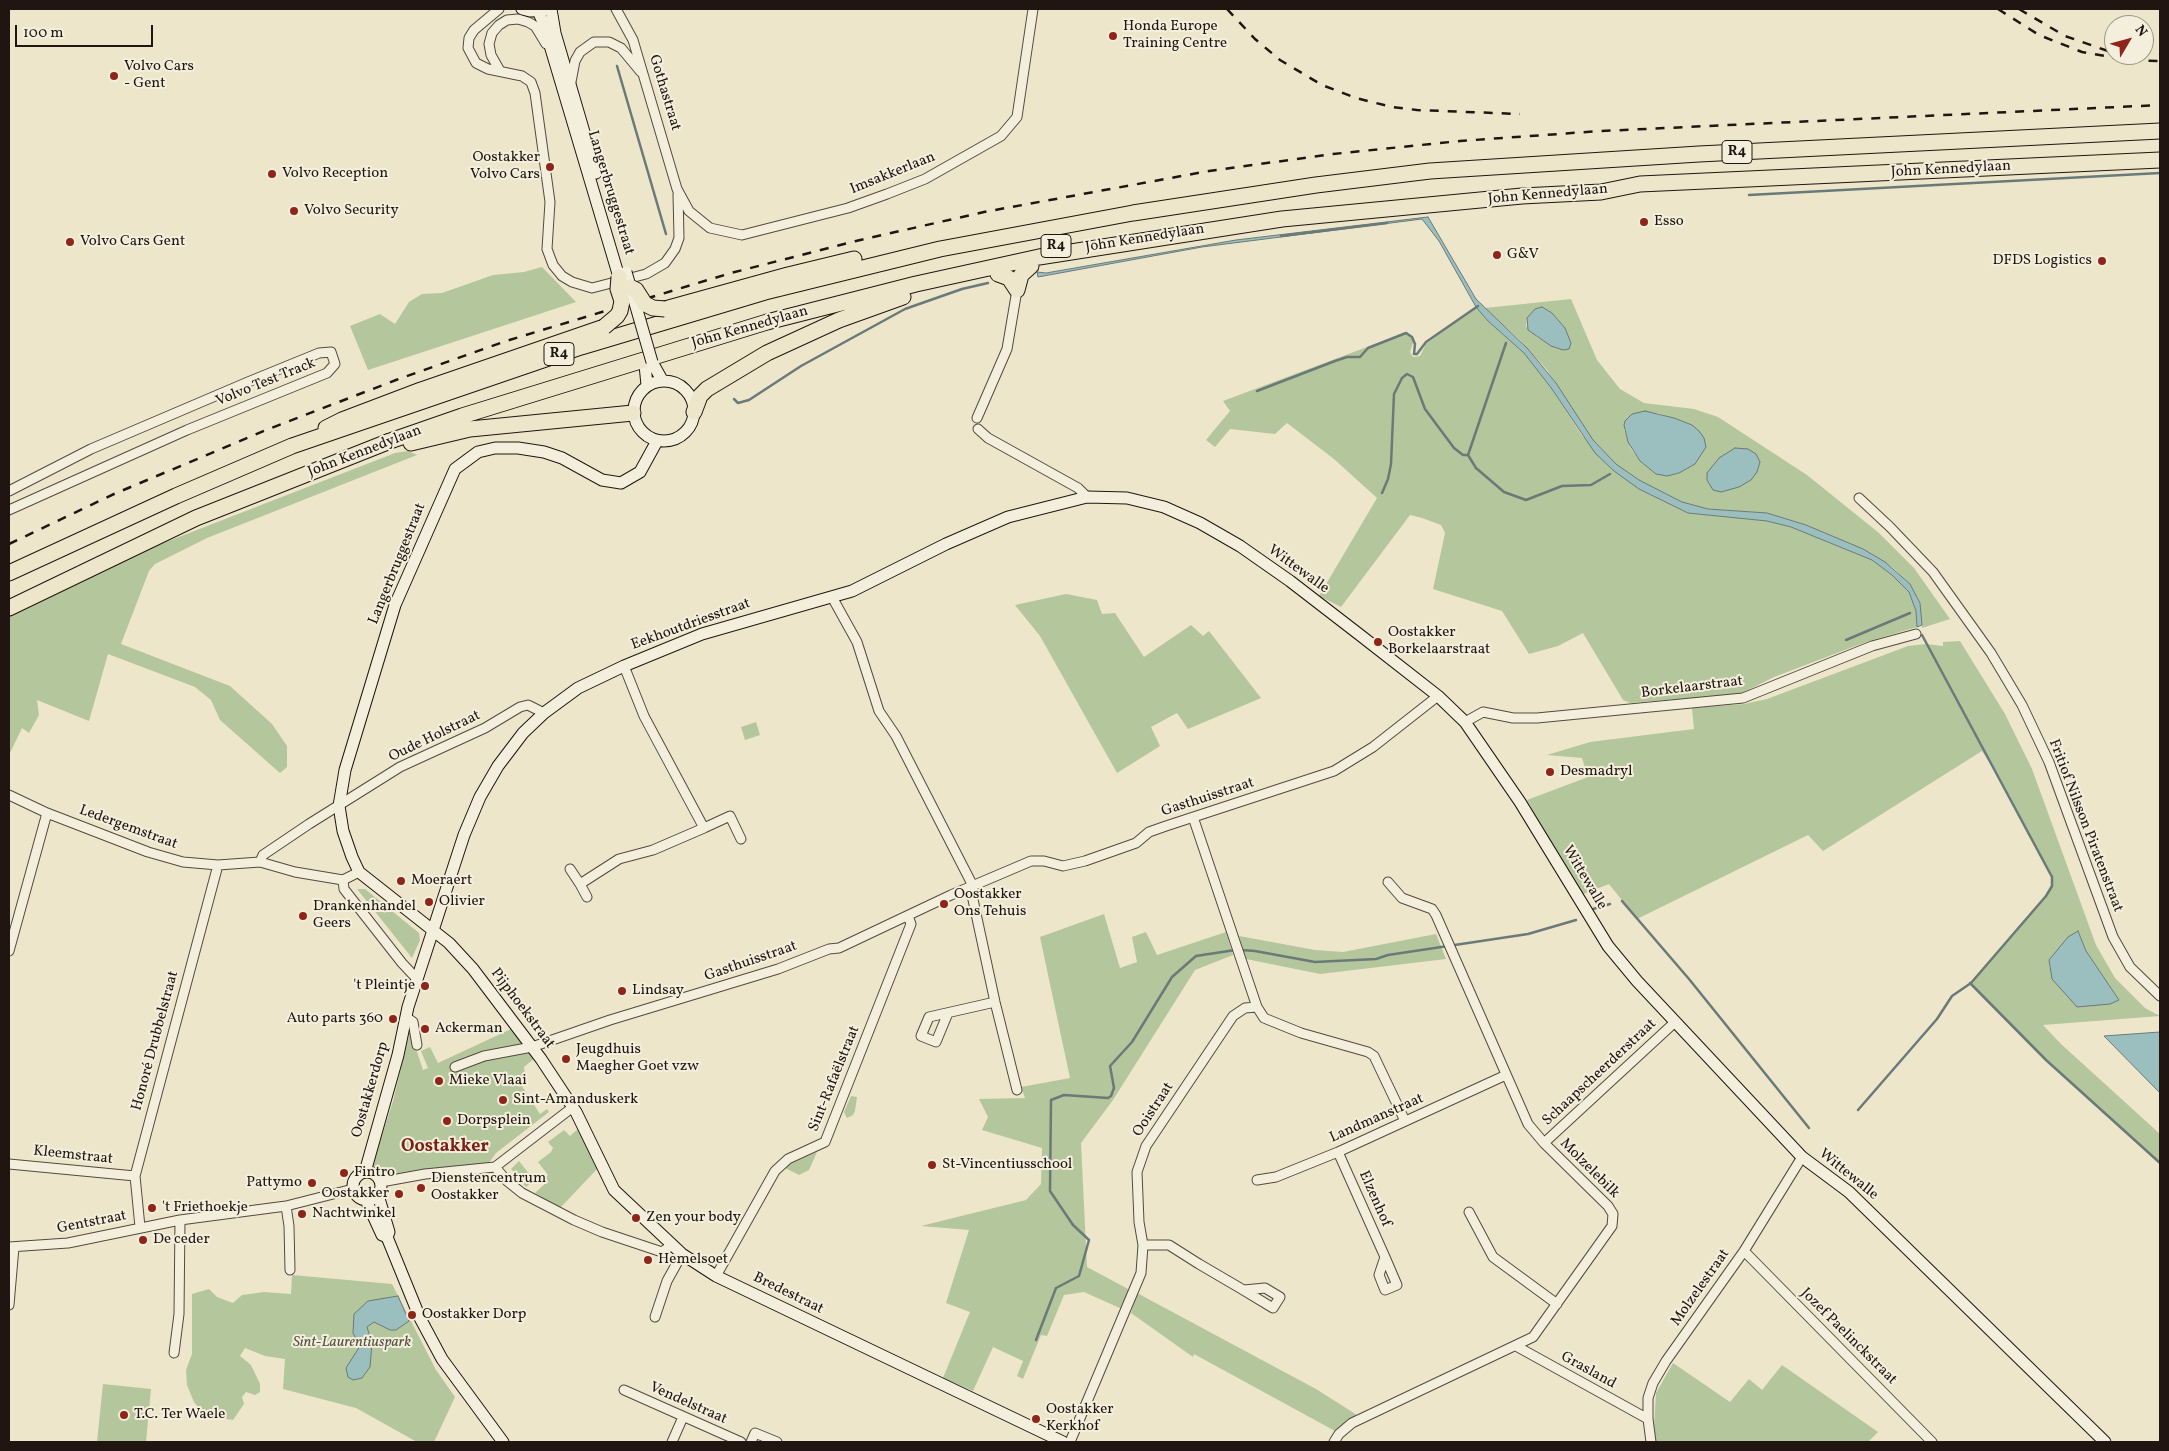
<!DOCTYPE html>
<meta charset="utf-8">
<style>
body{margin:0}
#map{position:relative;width:2169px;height:1451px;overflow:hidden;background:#eee6cb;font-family:Vollkorn,serif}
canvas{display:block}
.frame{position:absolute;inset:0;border:10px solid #211511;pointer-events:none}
.north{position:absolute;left:2104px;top:15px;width:50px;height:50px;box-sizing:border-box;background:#f4efdd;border:1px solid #a0988b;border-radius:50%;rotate:53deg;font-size:14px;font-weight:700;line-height:20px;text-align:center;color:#211511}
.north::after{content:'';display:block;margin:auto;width:18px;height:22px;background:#8f2418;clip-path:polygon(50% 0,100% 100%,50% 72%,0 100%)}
.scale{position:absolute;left:15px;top:25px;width:138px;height:22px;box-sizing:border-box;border:2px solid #211511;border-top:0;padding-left:6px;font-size:15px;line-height:18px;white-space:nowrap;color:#211511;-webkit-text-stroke:4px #f4efdd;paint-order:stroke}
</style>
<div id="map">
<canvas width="2169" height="1451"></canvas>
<div class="frame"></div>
<div class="north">N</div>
<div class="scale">100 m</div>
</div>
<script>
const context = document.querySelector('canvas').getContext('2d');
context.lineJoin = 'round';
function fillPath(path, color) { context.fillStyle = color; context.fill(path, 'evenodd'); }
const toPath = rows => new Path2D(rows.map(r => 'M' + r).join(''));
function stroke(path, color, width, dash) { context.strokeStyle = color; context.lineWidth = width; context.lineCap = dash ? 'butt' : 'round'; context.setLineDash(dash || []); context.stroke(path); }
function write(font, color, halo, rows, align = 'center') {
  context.font = font + ' Vollkorn,serif'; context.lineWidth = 4; context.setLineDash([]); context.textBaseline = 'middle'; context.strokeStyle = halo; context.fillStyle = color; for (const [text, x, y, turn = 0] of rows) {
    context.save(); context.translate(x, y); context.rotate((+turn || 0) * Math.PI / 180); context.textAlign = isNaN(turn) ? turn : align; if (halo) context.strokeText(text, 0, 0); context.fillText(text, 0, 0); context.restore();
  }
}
fillPath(toPath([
 [542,267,576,302,368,370,350,326,380,314,395,324,409,302,422,294,442,293,493,275,524,272],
 [1571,299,1597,360,1620,389,1644,403,1694,409,1718,417,1807,475,1879,533,1914,568,1950,619,1922,628,1920,603,1910,584,1892,567,1863,549,1806,525,1767,513,1708,509,1682,502,1639,480,1616,464,1593,440,1547,370,1520,340,1485,308],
 [1542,307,1552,313,1565,328,1558,349,1537,337,1526,326,1527,318],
 [1658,413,1692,425,1687,469,1673,475,1656,474,1640,461,1631,449,1624,429],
 [1476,307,1488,321,1524,353,1552,389,1581,434,1610,467,1639,489,1688,513,1767,521,1791,527,1872,560,1892,575,1909,592,1916,611,1917,627,1866,642,1774,677,1740,694,1630,703,1623,700,1583,633,1558,646,1529,654,1502,611,1433,589,1445,533,1441,525,1422,518,1410,515,1341,607,1319,596,1377,498,1334,459,1287,423,1275,434,1230,429,1215,447,1206,440,1230,411,1223,401,1407,332,1414,340,1410,352,1413,357,1420,356,1426,344],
 [408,451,417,455,207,538,155,564,149,571,121,644,230,686,272,724,287,746,287,767,280,773,220,720,211,700,195,687,108,654,89,721,37,700,39,715,29,733,22,728,9,755,9,614,148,549,395,453],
 [1066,594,1097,600,1102,614,1115,613,1144,657,1191,625,1203,636,1209,631,1261,698,1188,729,1177,713,1151,727,1160,746,1117,773,1040,636,1015,605],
 [1960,641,2005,714,2032,769,2096,945,2115,978,2145,1008,2160,1016,2043,1025,2061,1044,2160,1134,2160,1164,2046,1060,1970,983,2046,896,2052,886,2052,877,2000,778,1982,751,1823,851,1808,835,1637,919,1609,884,1581,895,1527,800,1588,777,1582,758,1547,755,1590,742,1694,729,1692,708,1744,704,1767,699,1908,646,1926,644,1943,646,1943,642],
 [2078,931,2086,951,2119,1000,2049,967],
 [756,722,760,735,745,740,741,727],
 [357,889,365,889,419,933,420,940,412,958],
 [1104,914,1120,968,1137,962,1132,937,1146,932,1157,955,1226,932,1233,955,1195,970,1113,1100,1081,1143,1087,1267,1130,1290,1122,1309,1084,1292,1064,1295,1047,1336,1041,1335,1023,1379,1017,1376,1023,1361,993,1347,973,1391,943,1378,970,1312,946,1303,969,1230,921,1226,1026,1200,1041,1184,1042,1148,982,1130,988,1117,979,1099,1025,1098,1021,1087,1070,1078,1040,937],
 [1436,934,1446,959,1320,974,1246,959,1239,936,1315,950,1343,952],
 [511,1029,535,1058,524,1067,525,1076,518,1080,540,1114,547,1109,549,1112,496,1153,489,1163,383,1176,373,1167,374,1160,393,1101,410,1031,423,1070,428,1068,421,1051,430,1047,438,1063],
 [851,1096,857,1097,855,1111,853,1115,847,1118,844,1112],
 [579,1128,599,1167,560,1208,535,1193,548,1181,545,1178,548,1175,538,1162,551,1152,553,1148,548,1142,564,1130,570,1136],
 [817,1152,809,1170,799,1175,783,1167],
 [519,1161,534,1180,526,1187,511,1169],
 [292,1275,392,1284,436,1370,455,1397,434,1442,417,1442,356,1408,283,1389,285,1359,265,1356,245,1348,240,1356,251,1365,260,1384,260,1392,255,1395,246,1392,242,1397,244,1404,233,1420,208,1416,202,1412,194,1402,187,1385,186,1370,192,1354,192,1294,209,1289,217,1297,233,1303,242,1295,264,1292,291,1294],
 [1137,1293,1316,1389,1357,1415,1335,1431,1194,1354,1193,1357,1131,1313],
 [1673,1363,1730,1402,1749,1379,1762,1390,1782,1365,1878,1432,1868,1442,1656,1442,1654,1427,1656,1393],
 [103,1384,151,1389,146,1442,97,1442]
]), '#b4c69b');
const water = toPath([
 [1428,217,1476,299,1528,349,1556,383,1593,440,1616,464,1639,480,1682,502,1708,509,1767,513,1806,525,1863,549,1885,562,1910,584,1920,603,1922,625,1917,627,1916,611,1909,592,1892,575,1872,560,1791,527,1767,521,1688,513,1639,489,1614,471,1595,453,1552,389,1524,353,1488,321,1476,307,1439,241,1422,219,1202,247,1038,277,1037,272,1046,273,1236,240,1428,217],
 [1542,307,1552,313,1565,328,1571,343,1569,349,1563,350,1551,346,1528,330,1527,318,1535,309,1542,307],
 [1645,411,1674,418,1692,425,1699,431,1704,438,1706,447,1695,464,1679,473,1667,476,1656,474,1640,461,1628,442,1624,425,1625,421,1632,414,1645,411],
 [1735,448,1748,449,1756,454,1760,462,1757,472,1751,480,1739,487,1721,492,1713,490,1707,480,1707,473,1719,458,1735,448],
 [2078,931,2086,951,2119,1000,2110,1004,2077,1007,2052,979,2049,960,2068,937,2078,931],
 [2160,1032,2160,1093,2104,1036,2160,1032],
 [398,1296,409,1321,396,1330,390,1330,374,1322,367,1327,372,1343,370,1367,362,1378,353,1380,348,1377,346,1368,360,1346,353,1333,354,1314,368,1301,398,1296]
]);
fillPath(water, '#9bbebe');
stroke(water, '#6a7a79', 1);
stroke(toPath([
 [617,66,666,234],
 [1749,195,2160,173],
 [1281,236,1387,223],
 [1257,391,1335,361,1347,357,1360,357,1368,348,1406,333,1412,337,1415,344,1414,354,1417,354,1426,342,1478,306],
 [734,399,738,403,749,400,801,366,905,309,962,289,988,283],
 [1468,455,1476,468,1504,492,1526,500,1562,486,1591,485,1610,474],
 [1382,493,1388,479,1391,464,1394,394,1402,378,1407,374,1413,377,1425,409,1454,448,1463,455,1468,455,1506,343],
 [1846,640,1910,613],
 [1622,901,1689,979,1809,1128],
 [1593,909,1610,904],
 [1241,950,1255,951,1315,962,1376,959,1388,955,1528,934,1576,920],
 [1970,983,2046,1060,2160,1163],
 [1858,1110,1937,1019,1952,996,1971,983,2046,896,2052,886,2052,877,1922,635],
 [1036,1340,1056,1288,1079,1276,1089,1240,1073,1225,1050,1191,1051,1100,1064,1095,1108,1098,1111,1096,1114,1088,1110,1066,1132,1042,1172,977,1196,956,1235,950]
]), '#6a7a79', 2.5);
const street = toPath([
 [499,9,474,30,469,38,468,48,476,63,488,69,522,76,531,82,535,93,550,202,547,249,553,265,562,276,572,282,592,288,646,274,665,263,675,249,679,238,678,194],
 [616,9,633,40,677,189,689,211,710,228,742,235,848,208,887,194,925,179,1001,136,1017,117,1033,9],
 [500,71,491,55,489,44,492,33,499,25,507,20,518,19,528,22,535,26,546,44],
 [571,82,575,61,580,52,594,42,609,42,621,48,641,72],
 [977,418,1007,349,1017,290],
 [978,429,988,438,1078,488,1087,497],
 [9,491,91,449,248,382,319,353,331,352,335,364,327,373,187,430,9,510],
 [1859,498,1890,527,1933,572,1991,653,2022,705,2049,762,2113,937,2130,967,2160,996],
 [832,597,857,642,879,711,896,736,973,886,972,895,995,1002,1017,1090],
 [1465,722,1483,712,1513,718,1537,718,1743,698,1872,646,1916,634],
 [9,795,47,813,148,852,183,862,218,865,260,862,295,872,343,880,359,872],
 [1193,817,1257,1007,1264,1018,1301,1033,1368,1052,1374,1056,1405,1121],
 [704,828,730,816,741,839],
 [260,862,263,855,309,824,400,767,485,728,520,707,528,705,544,713],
 [570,869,580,884,619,859,653,850,704,828,644,716,624,666],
 [343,880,344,889,402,963,416,978],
 [580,884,587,897],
 [9,951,47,813],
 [948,1013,936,1042,921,1036,929,1017,995,1002],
 [406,1017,413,1022,417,1045],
 [455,1067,484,1056,532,1047,610,1020,778,969,829,949,839,948,951,895,1031,861,1044,861,1063,866,1085,861,1136,843,1149,832,1166,826,1334,771,1373,747,1438,696],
 [1544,1143,1674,1023],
 [1338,1152,1385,1257,1397,1285,1385,1290,1379,1275,1385,1257],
 [9,1164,135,1176],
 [495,1167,507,1181,522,1193,574,1220,602,1232,662,1252,672,1245],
 [1257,1180,1276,1177,1338,1152,1506,1075],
 [381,1182,425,1174,495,1167,573,1107],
 [286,1206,289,1226,290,1270],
 [1469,1212,1493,1257,1557,1304],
 [140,1227,135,1176,218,865],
 [1143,1245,1169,1245,1199,1264,1240,1288,1273,1308,1280,1297,1265,1288,1244,1290],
 [9,1247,68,1243,180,1220,286,1206,353,1189],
 [1744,1251,1932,1442],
 [716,1276,775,1171,788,1159,825,1142,911,924,908,916],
 [9,1305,14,1247],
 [655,1317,667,1281,682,1254],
 [1516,1346,1648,1419],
 [174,1353,179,1314,180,1220],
 [624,1390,741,1442],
 [672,1442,683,1417],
 [751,1442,755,1433,777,1442],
 [1070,1442,1141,1273,1143,1245,1139,1222,1137,1172,1146,1146,1233,1016,1245,1008,1257,1007],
 [1334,1442,1339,1434,1352,1423,1533,1337,1612,1226,1613,1214,1608,1206,1544,1143,1528,1124,1436,915,1432,909,1402,898,1388,882],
 [1651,1442,1648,1419,1648,1398,1653,1383,1666,1361,1744,1251,1802,1157]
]);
const secondary = toPath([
 [522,9,530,11,545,10],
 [551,9,555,33,596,173],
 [538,11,543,22,619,277],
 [652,362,662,380],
 [645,365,647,385],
 '634 411a30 30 0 1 1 60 0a30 30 0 1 1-60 0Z',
 [657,441,640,472,621,483,602,480,562,458,544,452,518,448,495,448,478,452,455,469,395,605,345,770,339,806,343,831,352,857,359,872,449,943,473,969,541,1059,576,1112,614,1190,682,1254,716,1276,1063,1442],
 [365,1172,398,1055,408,1007,464,835,480,797,498,766,523,733,544,713,578,688,624,666,702,634,852,591,946,544,1008,517,1087,497,1127,498,1164,507,1200,523,1240,546,1290,581,1360,635,1438,696,1465,722,1520,802,1608,946,1637,981,1802,1157,1849,1192,2105,1442],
 '353 1186a14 14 0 1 1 28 0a14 14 0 1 1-28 0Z',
 [378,1195,389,1232,387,1237,420,1318,442,1359,503,1442],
 [366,1200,382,1235,387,1237]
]);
const highway = toPath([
 [998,274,1009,278,1017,290],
 [1017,290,1021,275,1031,266],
 [665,309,788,275,854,259],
 [694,412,700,396,707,389,767,353,839,320,903,297],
 [326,428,342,420,421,390,604,327],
 [411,443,470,429,633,413],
 [9,573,176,496,292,446,581,347,765,292,940,249,1133,213,1316,185,1430,171,1699,154,2160,131],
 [9,608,196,518,390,441,462,416,767,322,916,284,1039,257,1282,219,1522,196,1601,192,1640,184,2160,160]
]);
stroke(street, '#544940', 11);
stroke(secondary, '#211511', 13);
stroke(highway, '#211511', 17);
stroke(street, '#f4efdd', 9);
stroke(secondary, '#f4efdd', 11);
stroke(highway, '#eee6cb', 15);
stroke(toPath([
 [1227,9,1255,39,1280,60,1322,85,1356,98,1392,107,1417,110,1520,114],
 [1998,9,2039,35,2082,52,2128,60,2160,61],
 [2019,9,2065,36,2108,51],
 [9,544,114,494,266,430,396,380,506,341,731,273,856,241,984,212,1209,171,1333,154,1460,141,1601,131,2160,105]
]), '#211511', 2.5, [9, 9]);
const secondaryBridge = toPath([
 [626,272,652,362]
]);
const highwayBridge = toPath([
 [630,287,636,290,645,304,653,308,665,309],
 [604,327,617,316,620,311,622,301,618,289,619,277]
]);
stroke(secondaryBridge, '#211511', 13, []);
stroke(highwayBridge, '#211511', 17, []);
stroke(secondaryBridge, '#f4efdd', 11);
stroke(highwayBridge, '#eee6cb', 15);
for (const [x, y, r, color] of [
 [1113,36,5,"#8f2418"],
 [114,76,5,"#8f2418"],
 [550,167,5,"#8f2418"],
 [272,174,5,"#8f2418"],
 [294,211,5,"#8f2418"],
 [1644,222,5,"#8f2418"],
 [70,242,5,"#8f2418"],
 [1497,255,5,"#8f2418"],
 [2102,261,5,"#8f2418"],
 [1378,642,5,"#8f2418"],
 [1550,772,5,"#8f2418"],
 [401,881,5,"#8f2418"],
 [429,902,5,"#8f2418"],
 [944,904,5,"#8f2418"],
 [303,916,5,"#8f2418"],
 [425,986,5,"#8f2418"],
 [622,991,5,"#8f2418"],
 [393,1019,5,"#8f2418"],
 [425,1029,5,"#8f2418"],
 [566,1059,5,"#8f2418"],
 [439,1081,5,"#8f2418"],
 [503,1100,5,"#8f2418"],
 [447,1121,5,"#8f2418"],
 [932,1165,5,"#8f2418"],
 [344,1173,5,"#8f2418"],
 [312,1183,5,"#8f2418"],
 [421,1188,5,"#8f2418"],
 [399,1194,5,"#8f2418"],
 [152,1208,5,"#8f2418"],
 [302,1214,5,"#8f2418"],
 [636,1218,5,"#8f2418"],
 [143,1240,5,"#8f2418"],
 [648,1260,5,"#8f2418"],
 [412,1315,5,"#8f2418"],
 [124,1415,5,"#8f2418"],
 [1036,1419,5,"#8f2418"]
]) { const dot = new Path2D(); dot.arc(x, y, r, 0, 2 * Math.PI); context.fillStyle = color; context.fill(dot); stroke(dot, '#f4efdd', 2); }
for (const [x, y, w] of [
 [1737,152,30],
 [1056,246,30],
 [559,354,30]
]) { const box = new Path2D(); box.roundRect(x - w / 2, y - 11.5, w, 23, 4); context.fillStyle = '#f4efdd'; context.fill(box); stroke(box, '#211511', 1); }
write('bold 14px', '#211511', null, [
 ["R4",1737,152],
 ["R4",1056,246],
 ["R4",559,354]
]);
write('15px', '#211511', '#f4efdd', [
 ["Honda Europe",1123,27],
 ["Training Centre",1123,44],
 ["Volvo Cars",124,67],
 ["- Gent",124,84],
 ["Oostakker",540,158,"right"],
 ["Volvo Cars",540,175,"right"],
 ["Volvo Reception",282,174],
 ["Volvo Security",304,211],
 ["Esso",1654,222],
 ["Volvo Cars Gent",80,242],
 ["G&V",1507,255],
 ["DFDS Logistics",2092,261,"right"],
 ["Oostakker",1388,633],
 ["Borkelaarstraat",1388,650],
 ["Desmadryl",1560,772],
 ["Moeraert",411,881],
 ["Oostakker",954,895],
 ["Ons Tehuis",954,912],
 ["Olivier",439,902],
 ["Drankenhandel",313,907],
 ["Geers",313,924],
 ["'t Pleintje",415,986,"right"],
 ["Lindsay",632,991],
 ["Auto parts 360",383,1019,"right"],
 ["Ackerman",435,1029],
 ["Jeugdhuis",576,1050],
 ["Maegher Goet vzw",576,1067],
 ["Mieke Vlaai",449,1081],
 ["Sint-Amanduskerk",513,1100],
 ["Dorpsplein",457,1121],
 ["St-Vincentiusschool",942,1165],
 ["Fintro",354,1173],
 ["Dienstencentrum",431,1179],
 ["Oostakker",431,1196],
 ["Pattymo",302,1183,"right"],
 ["Oostakker",389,1194,"right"],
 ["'t Friethoekje",162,1208],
 ["Nachtwinkel",312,1214],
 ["Zen your body",646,1218],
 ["De ceder",153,1240],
 ["Hemelsoet",658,1260],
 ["Oostakker Dorp",422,1315],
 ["Oostakker",1046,1410],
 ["Kerkhof",1046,1427],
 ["T.C. Ter Waele",134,1415]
], 'left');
write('15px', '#211511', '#f4efdd', [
 ["Gothastraat",664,93,73],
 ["John Kennedylaan",1951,170,-3],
 ["Imsakkerlaan",893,174,-22],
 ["Langerbruggestraat",610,193,73],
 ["John Kennedylaan",1548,195,-5],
 ["John Kennedylaan",1145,239,-9],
 ["John Kennedylaan",750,328,-16],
 ["Volvo Test Track",266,383,-22],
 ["John Kennedylaan",365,452,-21],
 ["Langerbruggestraat",398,564,-68],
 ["Wittewalle",1298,570,36],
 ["Eekhoutdriesstraat",691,625,-20],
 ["Borkelaarstraat",1692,688,-7],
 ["Oude Holstraat",435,737,-26],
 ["Gasthuisstraat",1208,798,-18],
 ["Fritiof Nilsson Piratenstraat",2085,826,69],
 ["Ledergemstraat",128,828,20],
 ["Wittewalle",1584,878,59],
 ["Gasthuisstraat",751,962,-19],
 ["Pijphoekstraat",522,1009,53],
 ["Honoré Drubbelstraat",156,1041,-75],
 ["Schaapscheerderstraat",1600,1073,-43],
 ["Sint-Rafaëlstraat",835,1079,-68],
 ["Oostakkerdorp",371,1090,-74],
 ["Ooistraat",1154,1110,-57],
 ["Landmanstraat",1377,1119,-24],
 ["Kleemstraat",73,1156,6],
 ["Molzelebilk",1589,1169,45],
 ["Wittewalle",1848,1175,39],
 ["Elzenhof",1374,1199,66],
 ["Gentstraat",92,1223,-11],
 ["Molzelestraat",1701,1288,-55],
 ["Bredestraat",788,1294,26],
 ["Jozef Paelinckstraat",1848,1337,45],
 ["Grasland",1588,1371,29],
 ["Vendelstraat",688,1404,24]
]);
write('italic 15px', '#545341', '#f4efdd', [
 ["Sint-Laurentiuspark",352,1343]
]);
write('bold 18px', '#7a1f14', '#f4efdd', [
 ["Oostakker",445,1148]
]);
</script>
